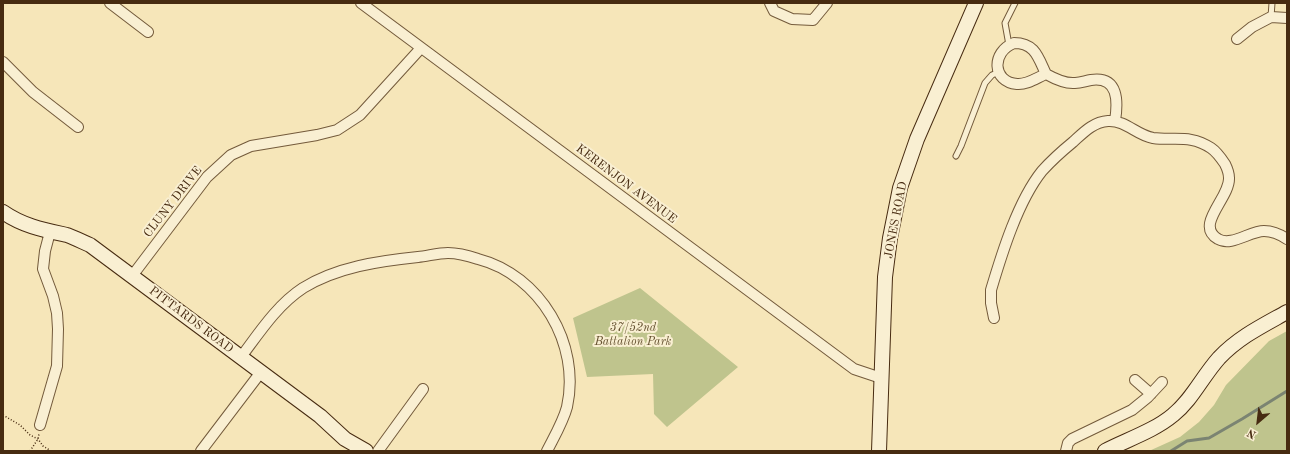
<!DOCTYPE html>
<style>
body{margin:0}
#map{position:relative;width:1290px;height:454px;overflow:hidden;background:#f6e6b9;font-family:"Old Standard TT",serif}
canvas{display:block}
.frame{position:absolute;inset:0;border:4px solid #472b11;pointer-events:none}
.north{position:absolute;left:1238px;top:402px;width:40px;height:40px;-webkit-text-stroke:3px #f9efd2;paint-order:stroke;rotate:208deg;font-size:11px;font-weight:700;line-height:16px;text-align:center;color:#472b11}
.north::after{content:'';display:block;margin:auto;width:14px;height:18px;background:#472b11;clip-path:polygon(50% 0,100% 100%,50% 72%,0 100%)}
</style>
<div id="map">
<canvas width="1290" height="454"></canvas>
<div class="frame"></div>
<div class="north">N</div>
</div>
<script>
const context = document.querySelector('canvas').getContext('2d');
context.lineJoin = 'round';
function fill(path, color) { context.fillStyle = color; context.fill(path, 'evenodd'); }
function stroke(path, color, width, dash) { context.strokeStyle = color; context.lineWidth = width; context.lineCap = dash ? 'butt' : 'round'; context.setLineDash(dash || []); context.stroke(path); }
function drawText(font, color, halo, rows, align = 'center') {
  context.font = font + ' "Old Standard TT",serif'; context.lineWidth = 4; context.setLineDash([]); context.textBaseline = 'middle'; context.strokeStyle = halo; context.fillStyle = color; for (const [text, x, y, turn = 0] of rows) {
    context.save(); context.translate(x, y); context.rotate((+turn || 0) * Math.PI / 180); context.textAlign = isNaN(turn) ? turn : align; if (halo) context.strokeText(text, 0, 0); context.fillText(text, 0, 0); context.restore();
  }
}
fill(new Path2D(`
 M640,288L738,367L667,427L654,414L653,374L587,377L573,318Z
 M1287,331V451H1149L1180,437L1199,422L1214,405L1226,385L1269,341Z`), '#bfc48d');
stroke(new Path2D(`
 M1171,451L1187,441L1209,438L1242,419L1287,391`), '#7b8472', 3);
const lane = new Path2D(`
 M1271,17L1272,3
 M1009,45L1005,23L1015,3
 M956,156L961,146L985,83L992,75L999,72`);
const street = new Path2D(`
 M110,3L148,32
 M361,3L854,369L881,378
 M770,3L774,11L792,19L813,20L827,3
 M1237,39L1252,27L1271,17L1287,18
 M1014,43C1035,43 1038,57 1046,74C1038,77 1027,85 1017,84C992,82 991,52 1014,43Z
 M3,62L33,92L78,127
 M1046,74C1055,79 1065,84 1075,83C1081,83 1085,81 1091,80C1119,76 1118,102 1115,121
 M132,276L207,177L231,155L251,146L317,135L337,130L360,115L421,48
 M994,318L991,303V290C1002,253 1018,201 1042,171C1051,161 1062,151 1073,142C1083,133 1093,122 1108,121C1126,120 1136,135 1153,138C1174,141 1190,134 1211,148C1217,152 1221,158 1225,164C1227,168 1229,173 1229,178C1230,198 1194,225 1218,239C1231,247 1250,231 1264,231C1272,231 1281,235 1287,239
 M241,357C259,333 277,305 303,288C337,267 379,261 418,257C428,256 438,253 448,253C457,253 469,256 478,259C540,275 581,344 567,407C563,422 554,437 547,451
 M1135,380L1151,394
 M40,425L57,366L58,329L57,313L53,296L43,269L45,251L50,232
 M201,451L261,372
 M378,451L423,389
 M1066,451L1068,443L1072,439L1132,410L1148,397L1162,382`);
const secondary = new Path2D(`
 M3,212C23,226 44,230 67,235C75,238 83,242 90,245L320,416L345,439L366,451
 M879,451L885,277L890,238L900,188L917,139L976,3
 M1105,451C1126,440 1154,431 1173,415C1192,400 1202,377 1219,358C1239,337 1262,326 1287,312`);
stroke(lane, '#735a3b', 7);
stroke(street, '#735a3b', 12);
stroke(secondary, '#472b11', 16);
stroke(new Path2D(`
 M3,415L20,425L30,435L38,439L43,446L51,451
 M30,451L38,439L39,434`), '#472b11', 1.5, [1, 2]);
stroke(lane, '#f9efd2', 5);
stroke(street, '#f9efd2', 10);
stroke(secondary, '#f9efd2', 14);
drawText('12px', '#472b11', '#f9efd2', [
 ["KERENJON AVENUE",626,184,37],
 ["CLUNY DRIVE",173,202,-52],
 ["JONES ROAD",896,220,-79],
 ["PITTARDS ROAD",191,320,37]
]);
drawText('italic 12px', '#655130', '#f9efd2', [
 ["37/52nd",633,328],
 ["Battalion Park",633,342]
]);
</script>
